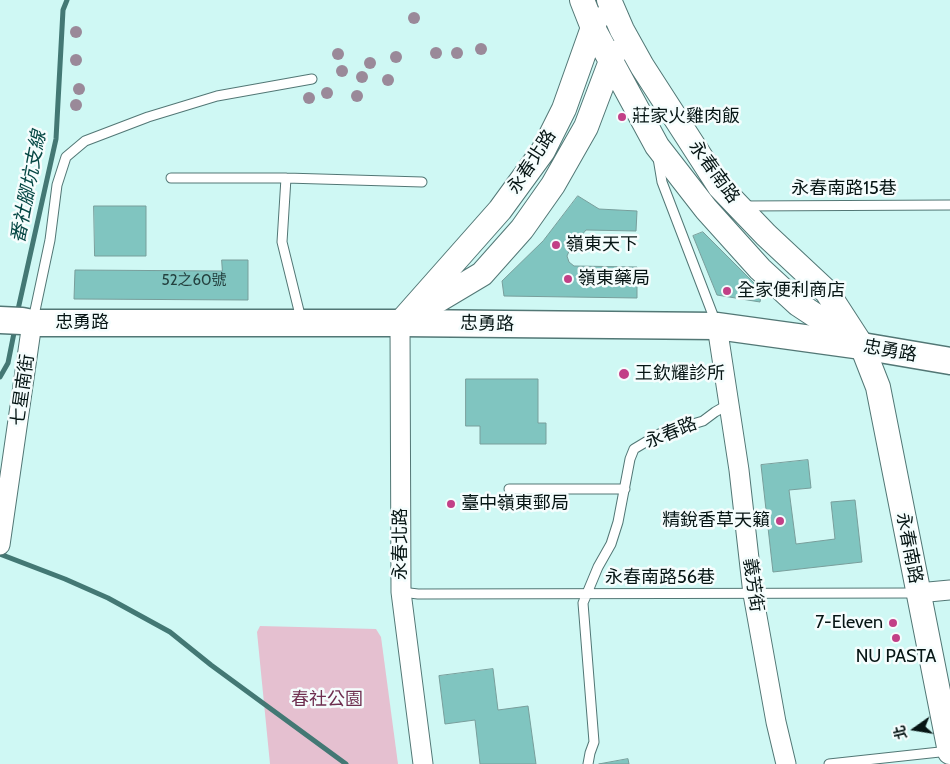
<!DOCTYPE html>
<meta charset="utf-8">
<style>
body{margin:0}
#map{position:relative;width:950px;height:764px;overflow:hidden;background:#cff8f4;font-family:Cabin,"Noto Sans TC",sans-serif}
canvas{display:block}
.north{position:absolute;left:890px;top:704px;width:50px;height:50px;-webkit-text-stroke:4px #f5fdfd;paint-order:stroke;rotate:257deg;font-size:14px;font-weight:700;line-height:20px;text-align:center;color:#061514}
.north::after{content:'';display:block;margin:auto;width:18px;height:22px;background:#061514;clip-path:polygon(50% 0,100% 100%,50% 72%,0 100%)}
</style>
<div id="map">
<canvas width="950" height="764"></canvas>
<div class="north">北</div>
</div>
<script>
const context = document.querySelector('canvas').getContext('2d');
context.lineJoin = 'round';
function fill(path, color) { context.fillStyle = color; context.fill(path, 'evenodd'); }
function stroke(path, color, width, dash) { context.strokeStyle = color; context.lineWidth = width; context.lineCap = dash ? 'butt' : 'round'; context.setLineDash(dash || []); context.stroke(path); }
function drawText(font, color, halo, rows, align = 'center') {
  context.font = font + ' Cabin,"Noto Sans TC",sans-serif'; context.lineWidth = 5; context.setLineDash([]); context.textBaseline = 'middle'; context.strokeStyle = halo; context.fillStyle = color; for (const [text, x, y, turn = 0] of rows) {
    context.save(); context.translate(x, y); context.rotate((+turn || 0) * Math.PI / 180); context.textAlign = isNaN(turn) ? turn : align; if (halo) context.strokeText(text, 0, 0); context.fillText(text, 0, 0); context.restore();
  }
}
fill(new Path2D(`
 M260,626L376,629L381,637L398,764H270L257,632Z`), '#e5c0d0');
stroke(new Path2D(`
 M17,314L56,139L63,10L67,0
 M0,377L8,363L15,328
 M0,554L65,579L108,598L170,632L211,665L346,764`), '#437874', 5);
const building = new Path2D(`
 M578,196L599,209L637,211L636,231L586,230L570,249L567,256L569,262L574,266L637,267V298L504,296L502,281L543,241Z
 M94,206H146V256H95Z
 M703,232L762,291L760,302L717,295L693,236Z
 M222,260H248V300L74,299L75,270L222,271Z
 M466,379H538V423H546V444H480V426H466Z
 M808,460L811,488L789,490L796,544L835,539L831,502L855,500L862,562L773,572L761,465Z
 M493,669L498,710L528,706L536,764H480L475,720L445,724L439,676Z
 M628,759L629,764H599Z`);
fill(building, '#80c5c0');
stroke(building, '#789e9b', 1);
const service = new Path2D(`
 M658,158L662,182L716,323
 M171,178H286L422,182
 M286,178L282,242L301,319
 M743,206L950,205
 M33,320L50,240L57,185L66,157L85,141L148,117L217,96L312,79
 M509,489H625
 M401,592L418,594L918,593
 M588,764L590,753L594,742L583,603L598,567L611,544L618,522L630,459L634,449L659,434L703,421L715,412L729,404
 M829,764L949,751`);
const minor = new Path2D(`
 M400,323L401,592L423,764
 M717,326L739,470L753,594L776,722L786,764
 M0,545L32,323
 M918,593L950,590`);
const tertiary = new Path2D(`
 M582,0L593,28L657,146L706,209L760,269L798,304L854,341
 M609,0L622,30L642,66L720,187L766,235L827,292L862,346L878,387L950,752
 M420,311L482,274L522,229L553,185L586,127L614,53
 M400,323L500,210L543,151L564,109L596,19`);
const secondary = new Path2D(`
 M0,320L22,321L32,323H400L717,326L862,346L950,361`);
stroke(service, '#527775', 11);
stroke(minor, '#527775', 21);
stroke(tertiary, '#527775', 26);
stroke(secondary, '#527775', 29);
stroke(service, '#fff', 9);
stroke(minor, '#fff', 19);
stroke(tertiary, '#fff', 24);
stroke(secondary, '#fff', 26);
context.fillStyle = '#9a8999';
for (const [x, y] of [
 [414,18],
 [76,32],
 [481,49],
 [436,53],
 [457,53],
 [338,54],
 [396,57],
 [76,60],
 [370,63],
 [342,71],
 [362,77],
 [388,80],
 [79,89],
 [327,93],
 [357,96],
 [309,98],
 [76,105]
]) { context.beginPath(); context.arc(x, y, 6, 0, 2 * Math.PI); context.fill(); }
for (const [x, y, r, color] of [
 [622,117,5,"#c24087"],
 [556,245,5,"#c24087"],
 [568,279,5,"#c24087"],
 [727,291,5,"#c24087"],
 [624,374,6,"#c24087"],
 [451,504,5,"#c24087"],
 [780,521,5,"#c24087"],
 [893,623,5,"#c24087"],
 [896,638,5,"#c24087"]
]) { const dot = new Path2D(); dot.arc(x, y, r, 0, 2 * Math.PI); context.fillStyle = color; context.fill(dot); stroke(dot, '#f5fdfd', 2); }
drawText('15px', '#24413f', null, [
 ["52之60號",194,281]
]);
drawText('18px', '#061514', '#f5fdfd', [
 ["莊家火雞肉飯",632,117],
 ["嶺東天下",566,245],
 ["嶺東藥局",578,279],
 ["全家便利商店",737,291],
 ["王欽耀診所",635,374],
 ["臺中嶺東郵局",461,504],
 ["精銳香草天籟",770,521,"right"],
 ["7-Eleven",883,623,"right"],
 ["NU PASTA",896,657,"center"]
], 'left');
drawText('18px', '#061514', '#f5fdfd', [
 ["永春北路",532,162,-57],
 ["永春南路",714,172,54],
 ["永春南路15巷",844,189],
 ["忠勇路",82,323],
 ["忠勇路",487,324,1],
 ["忠勇路",890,351,10],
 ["七星南街",23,390,-82],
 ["永春路",671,433,-22],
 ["永春北路",401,544,-90],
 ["永春南路",909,548,79],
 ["永春南路56巷",660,578],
 ["義芳街",753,585,82]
]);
drawText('18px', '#6e2e4f', '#f5fdfd', [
 ["春社公園",327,700]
]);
drawText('italic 19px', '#054744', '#f5fdfd', [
 ["番社腳坑支線",29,187,-79]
]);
</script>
